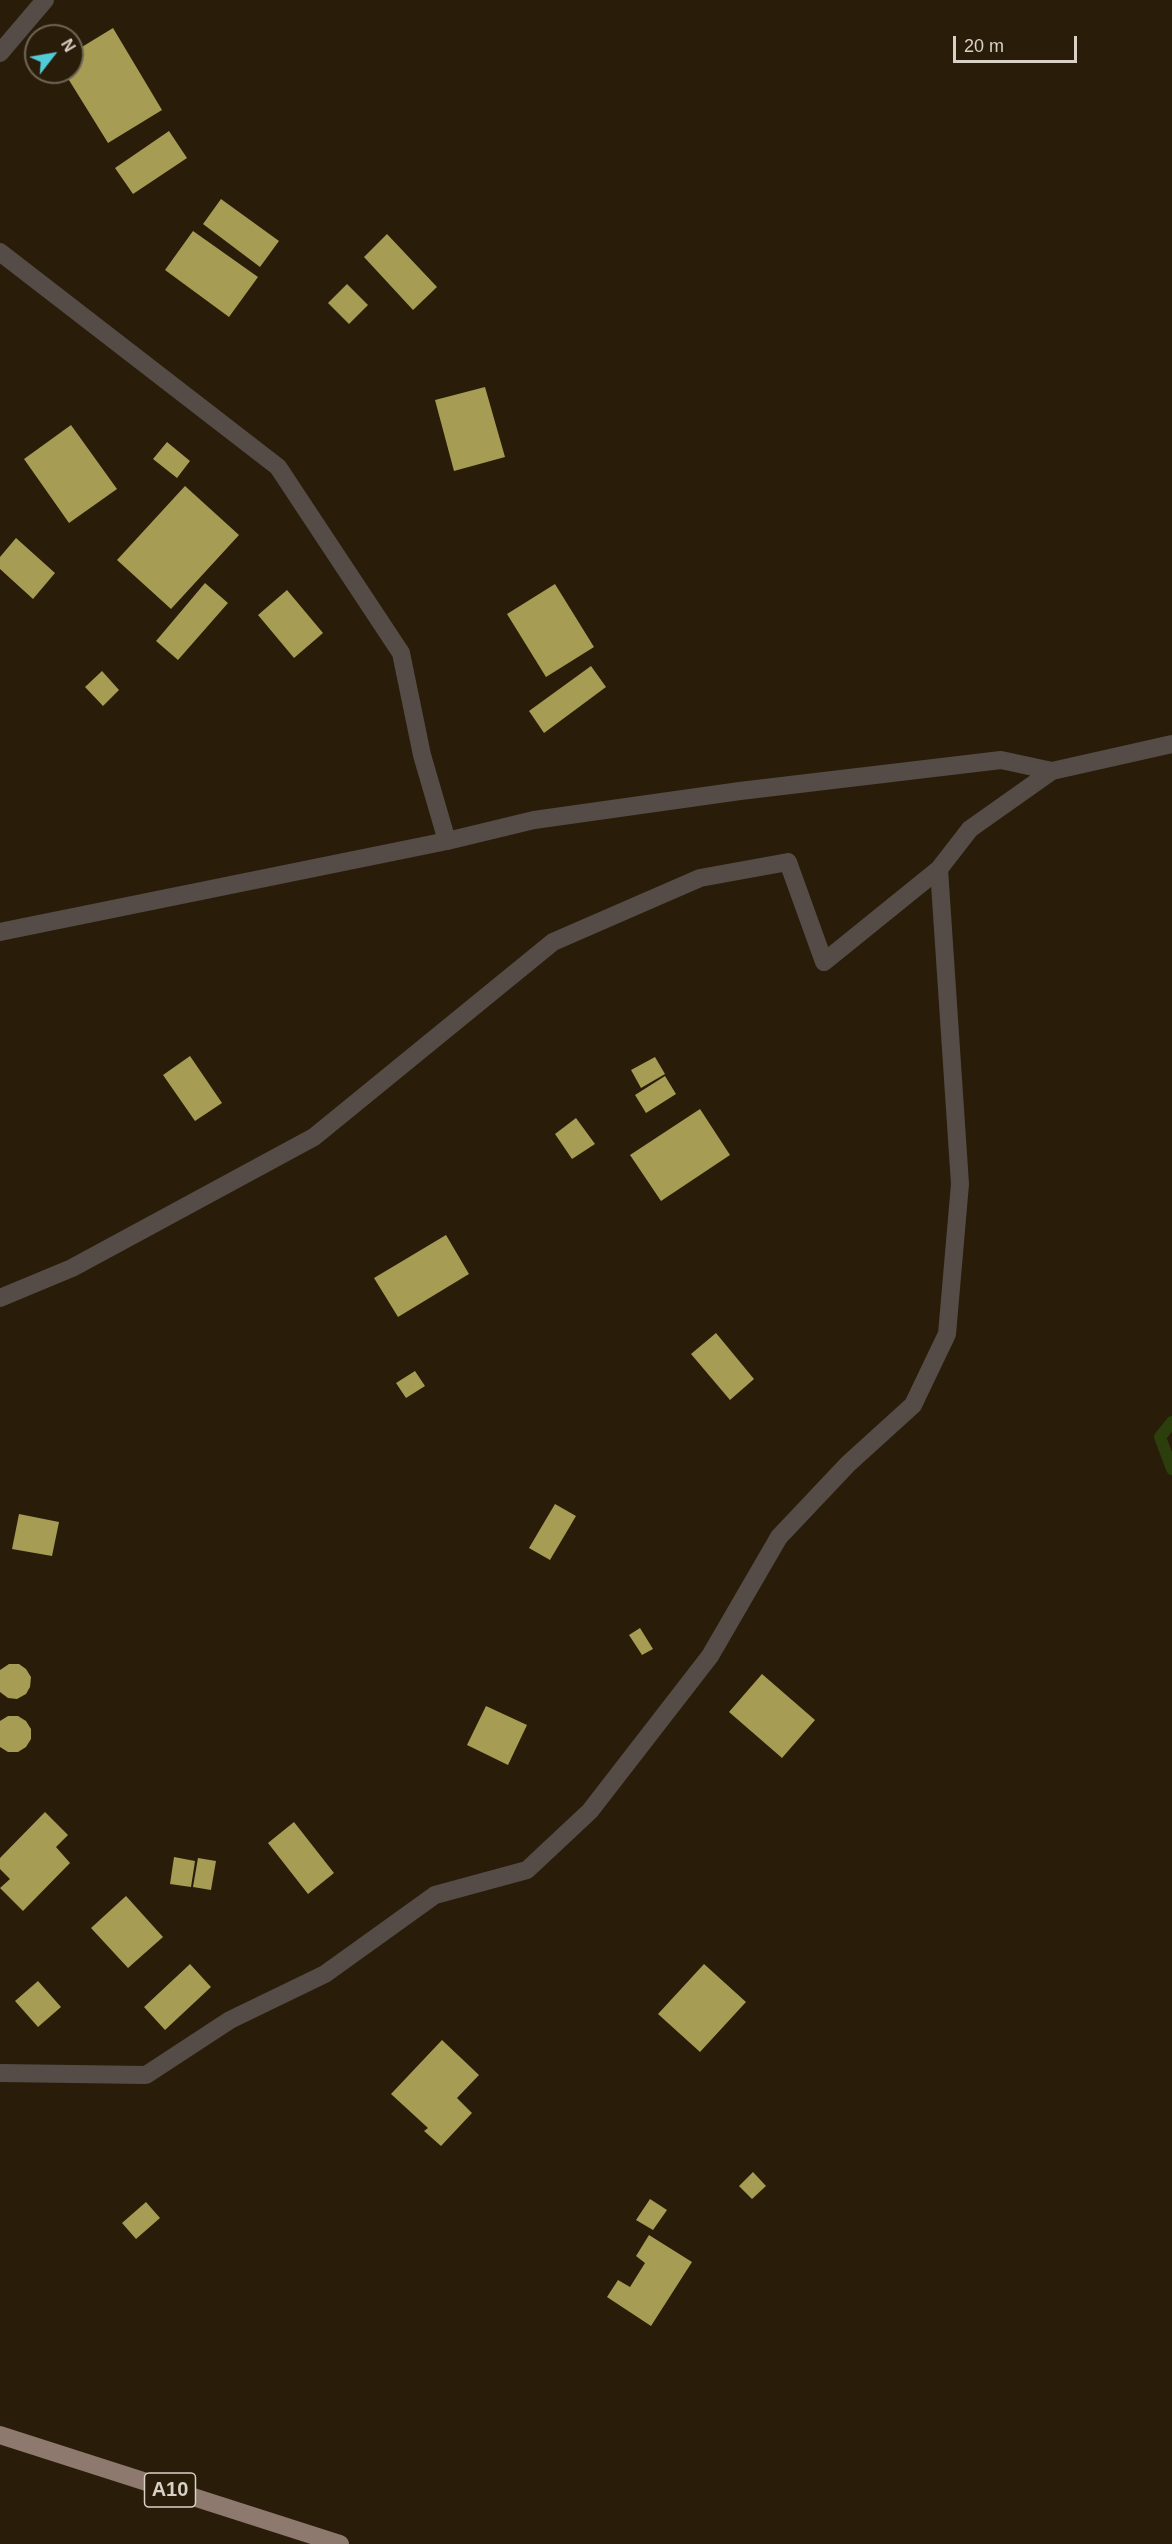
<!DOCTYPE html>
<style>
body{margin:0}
#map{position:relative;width:1172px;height:2544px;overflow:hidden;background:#291d0a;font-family:Helvetica,sans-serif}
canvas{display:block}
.north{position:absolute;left:24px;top:24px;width:60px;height:60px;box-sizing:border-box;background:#291d0a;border:2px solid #6f6555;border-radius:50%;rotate:59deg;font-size:16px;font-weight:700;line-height:24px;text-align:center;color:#d9d1c6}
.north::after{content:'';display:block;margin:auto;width:21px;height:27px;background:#52cbd8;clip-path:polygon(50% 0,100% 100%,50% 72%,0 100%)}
.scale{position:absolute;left:953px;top:36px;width:124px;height:27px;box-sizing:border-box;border:3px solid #d9d1c6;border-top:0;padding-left:8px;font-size:18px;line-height:21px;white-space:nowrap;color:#d9d1c6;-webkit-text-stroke:4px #291d0a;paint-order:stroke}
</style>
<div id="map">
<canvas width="1172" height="2544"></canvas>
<div class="north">N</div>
<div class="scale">20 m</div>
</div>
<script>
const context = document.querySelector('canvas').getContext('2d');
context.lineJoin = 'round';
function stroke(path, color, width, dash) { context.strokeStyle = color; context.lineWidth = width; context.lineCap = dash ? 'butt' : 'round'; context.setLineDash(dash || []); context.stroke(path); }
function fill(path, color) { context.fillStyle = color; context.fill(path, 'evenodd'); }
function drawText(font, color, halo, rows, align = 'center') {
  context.font = font + ' Helvetica,sans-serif'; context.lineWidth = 6; context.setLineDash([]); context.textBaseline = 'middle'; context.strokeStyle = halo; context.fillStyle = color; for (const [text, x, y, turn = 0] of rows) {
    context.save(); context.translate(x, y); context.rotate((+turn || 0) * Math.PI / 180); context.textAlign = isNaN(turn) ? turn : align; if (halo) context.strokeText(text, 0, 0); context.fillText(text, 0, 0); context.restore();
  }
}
stroke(new Path2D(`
 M1172,1422L1160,1437L1172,1469`), '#2c3e0c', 12);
fill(new Path2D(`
 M113,28L162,110L108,143L64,72H72V53Z
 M169,131L187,158L133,194L115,168Z
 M221,199L279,241L260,267L203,224Z
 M193,231L258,277L229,317L165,270Z
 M387,234L437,287L413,310L364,257Z
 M347,284L368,305L349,324L328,303Z
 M485,387L505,457L454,471L435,400Z
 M71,425L117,489L69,523L24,459Z
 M167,442L190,461L177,478L153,459Z
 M185,486L239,535L171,609L117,560Z
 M16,538L55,573L33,599L0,569V557Z
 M205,583L228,603L178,660L156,641Z
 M555,584L594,647L546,677L507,614Z
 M287,590L323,633L294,658L258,615Z
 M591,666L606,687L544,733L529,711Z
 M102,671L119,690L103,706L85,687Z
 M190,1056L222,1103L195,1121L163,1075Z
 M655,1057L665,1074L641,1088L631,1070Z
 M665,1076L676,1094L646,1113L635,1095Z
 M700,1109L730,1155L661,1201L630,1155Z
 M576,1118L595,1144L572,1159L555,1134Z
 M446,1235L469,1274L398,1317L374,1278Z
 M716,1333L754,1379L730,1400L691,1354Z
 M415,1371L425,1386L406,1398L396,1383Z
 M555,1504L576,1516L550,1560L529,1548Z
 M19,1514L59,1522L52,1556L12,1549Z
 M640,1628L653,1649L642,1655L629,1635Z
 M9,1664H19L26,1669L31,1677L30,1687L26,1694L17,1699L8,1698L0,1692V1670Z
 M762,1674L815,1720L782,1758L729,1712Z
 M486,1706L527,1725L508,1765L467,1745Z
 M8,1716H18L26,1721L31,1729V1739L26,1747L18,1752H8L0,1747V1721Z
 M45,1812L68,1835L56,1847L70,1863L23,1911L0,1888L10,1879L0,1869V1858Z
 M294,1822L334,1873L308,1894L268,1843Z
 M174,1857L195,1861L191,1887L170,1884Z
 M198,1858L216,1861L211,1890L193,1887Z
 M126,1896L163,1937L128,1968L91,1928Z
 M190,1964L211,1987L165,2030L144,2007Z
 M704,1964L746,2002L700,2052L658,2014Z
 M38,1981L61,2007L38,2027L15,2001Z
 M442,2040L479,2075L457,2098L472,2113L441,2146L424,2131L428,2128L391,2094Z
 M753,2172L766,2186L752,2199L739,2186Z
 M650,2199L667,2210L653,2230L636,2220Z
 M146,2202L160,2218L136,2239L122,2223Z
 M649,2235L692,2262L651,2326L607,2297L618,2280L630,2287L645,2263L636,2256Z`), '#a69c53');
stroke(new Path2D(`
 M0,53L45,0
 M0,252L278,467L401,653L422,755L447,841
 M0,932L447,841L534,820L740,791L1001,760L1052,771L1172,744
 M0,1298L72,1268L314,1137L553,942L700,878L788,862L824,962L939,869L970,829L1052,771
 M0,2073L146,2075L230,2020L325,1974L435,1895L527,1870L590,1811L710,1656L779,1537L848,1464L913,1405L947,1334L960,1184L939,869`), '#564c47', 18);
stroke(new Path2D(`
 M0,2435L340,2544`), '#8d796e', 18);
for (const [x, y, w] of [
 [170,2490,51]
]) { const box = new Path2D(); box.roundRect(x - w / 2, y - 17, w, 34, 4.5); context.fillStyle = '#291d0a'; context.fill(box); stroke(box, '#d9d1c6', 1.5); }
drawText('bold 20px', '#d9d1c6', null, [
 ["A10",170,2490]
]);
</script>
